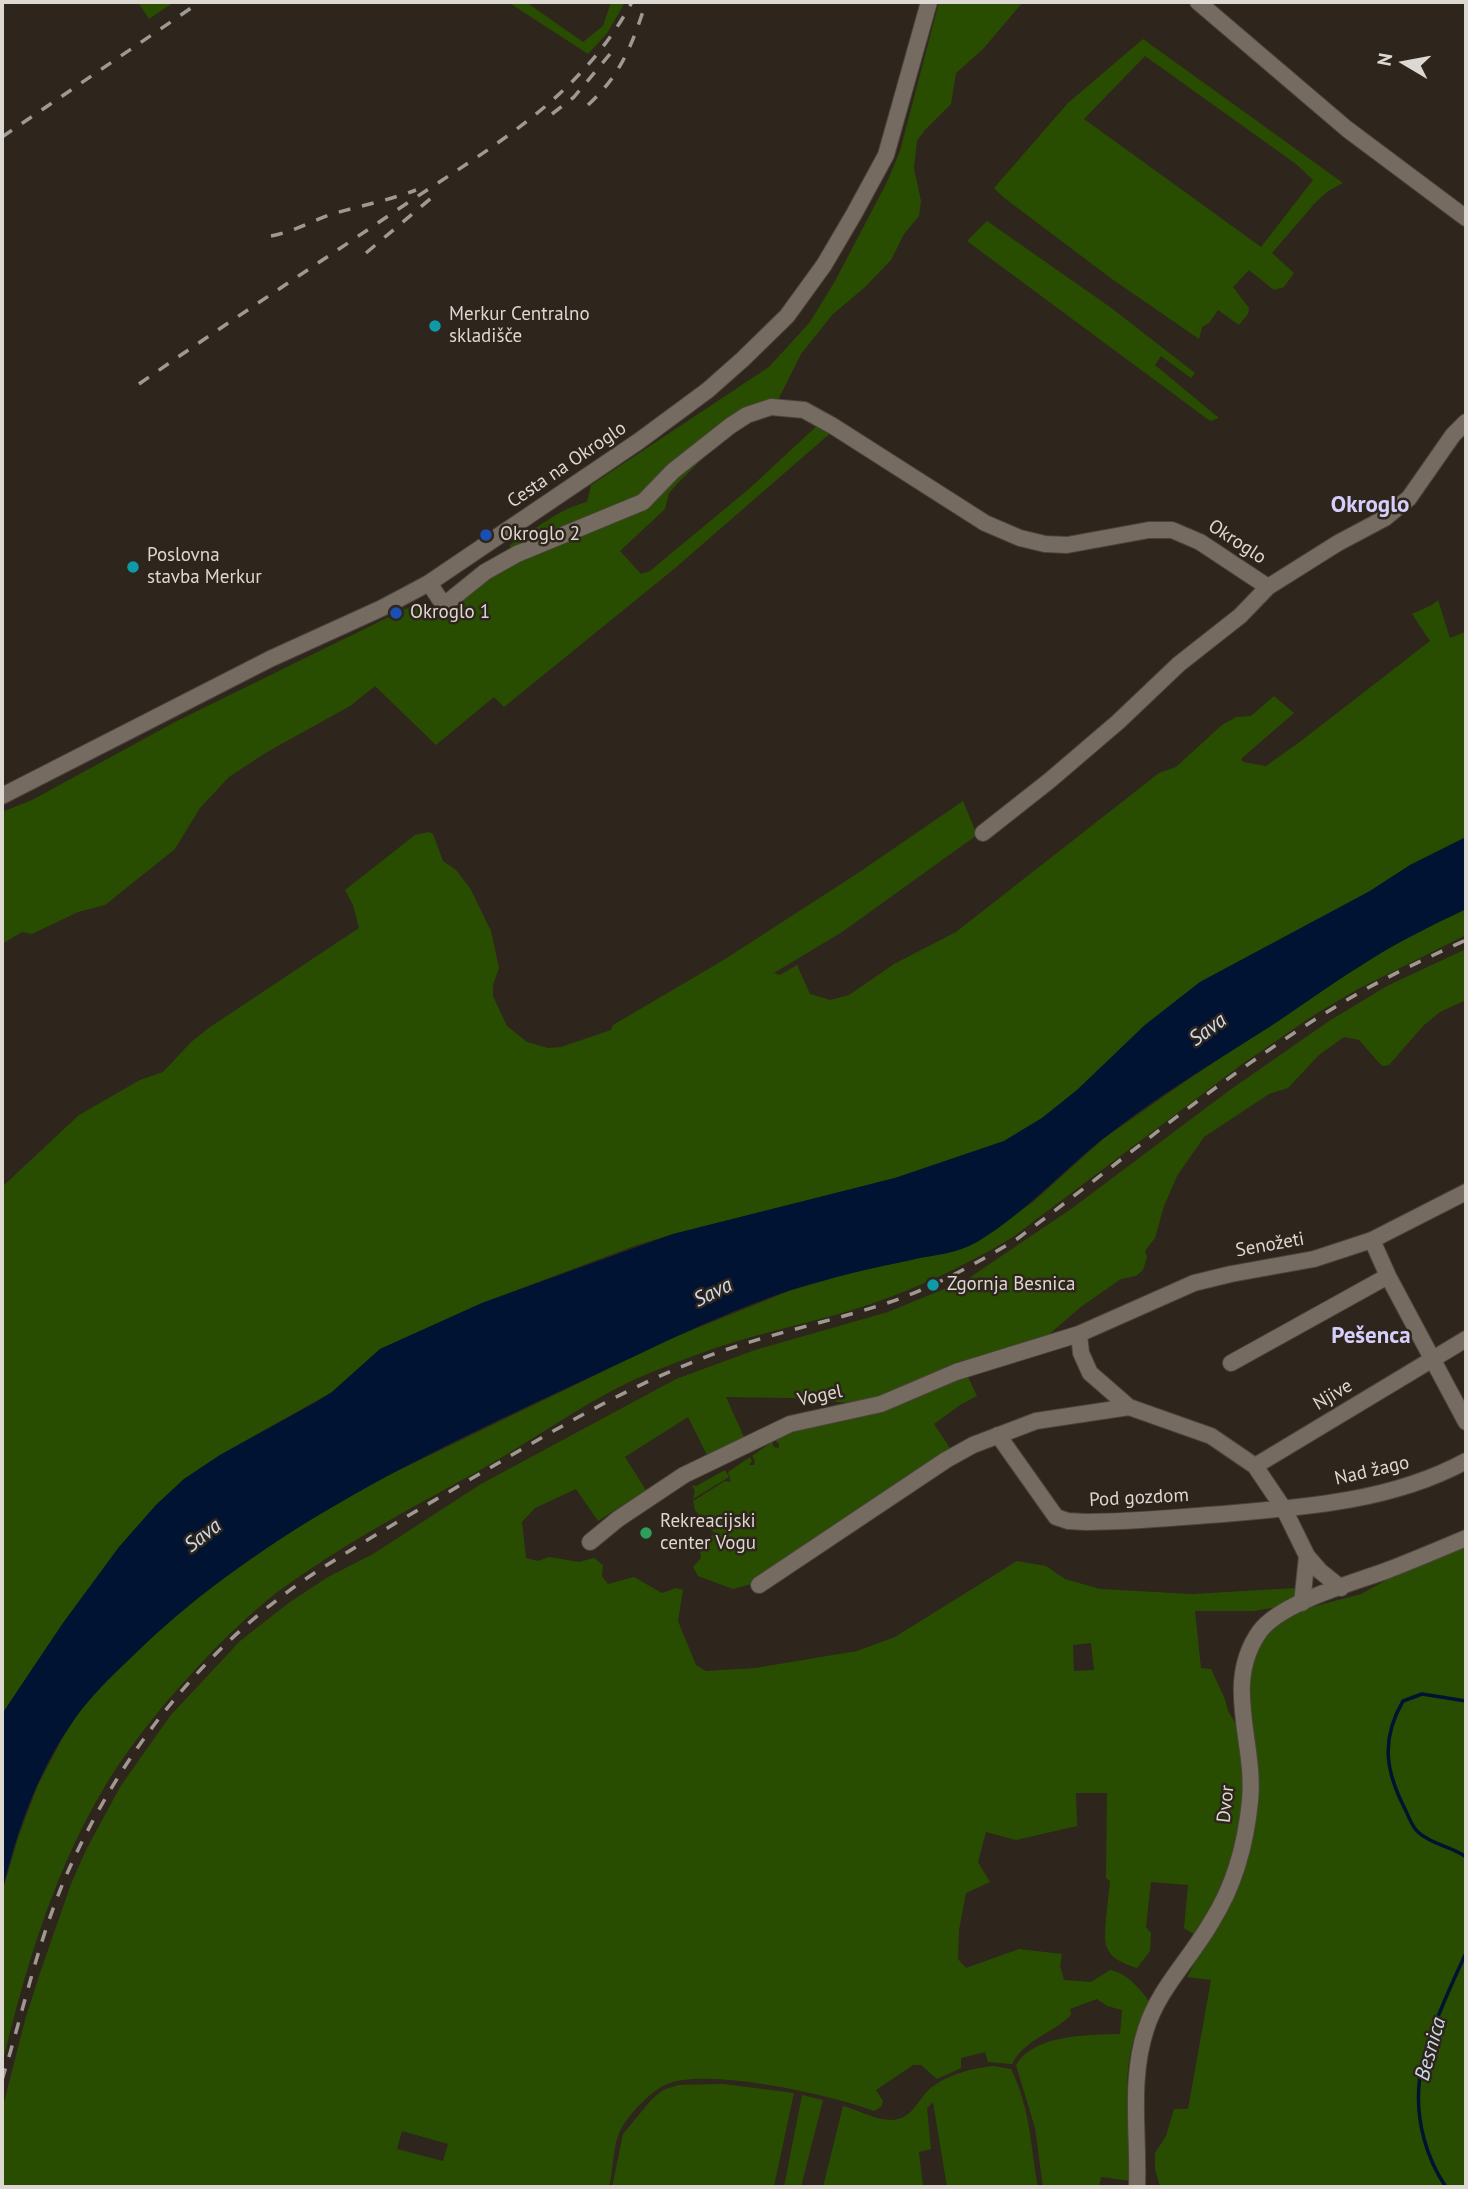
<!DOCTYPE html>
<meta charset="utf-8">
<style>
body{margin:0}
#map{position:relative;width:1468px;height:2189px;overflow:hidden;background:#2e251c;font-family:"PT Sans",sans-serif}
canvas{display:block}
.frame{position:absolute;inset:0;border:4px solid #ded8d2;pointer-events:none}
.north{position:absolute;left:1370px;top:28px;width:70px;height:70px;-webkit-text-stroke:5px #2e251c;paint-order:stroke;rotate:280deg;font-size:19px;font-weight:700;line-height:28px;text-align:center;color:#ded8d2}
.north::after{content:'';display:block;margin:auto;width:24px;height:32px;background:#ded8d2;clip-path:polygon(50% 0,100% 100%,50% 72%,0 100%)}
</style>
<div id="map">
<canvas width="1468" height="2189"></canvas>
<div class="frame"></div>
<div class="north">N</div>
</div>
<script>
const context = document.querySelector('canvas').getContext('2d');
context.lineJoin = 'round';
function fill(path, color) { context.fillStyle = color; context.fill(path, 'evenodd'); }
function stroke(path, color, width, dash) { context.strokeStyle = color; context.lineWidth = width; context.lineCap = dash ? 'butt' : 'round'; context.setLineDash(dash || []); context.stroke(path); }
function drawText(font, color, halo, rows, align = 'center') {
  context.font = font + ' "PT Sans",sans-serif'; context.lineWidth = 5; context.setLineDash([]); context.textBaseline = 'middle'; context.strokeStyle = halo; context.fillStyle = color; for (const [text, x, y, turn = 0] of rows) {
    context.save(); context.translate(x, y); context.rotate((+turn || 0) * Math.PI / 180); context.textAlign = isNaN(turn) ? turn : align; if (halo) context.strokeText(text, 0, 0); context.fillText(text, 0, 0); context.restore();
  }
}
fill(new Path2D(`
 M138,2H174L149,19Z
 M508,2H526L583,42L603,26L611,2H625L608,32L588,54Z
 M939,2H1023L983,49L956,73L951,104L924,131L917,141L914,168L921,201L919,216L904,234L891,260L864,288L833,314L801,354L779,398L767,402L641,496L550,535L510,548V545C535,530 558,509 587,502L591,485L769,367L810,322L835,281L887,182L900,151Z
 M1143,39L1343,183L1328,191L1315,203L1272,253L1294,273L1284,287L1274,290L1249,270L1233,287L1249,308L1248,314L1239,325L1218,310L1209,323L1202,327L1199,339L1112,279L1003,197L994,188L1068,103ZM1145,56L1296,164L1313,180L1261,247L1084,119Z
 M987,221L1110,307L1195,373L1191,378L1161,356L1155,365L1219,418L1211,421L1206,418L967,241Z
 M821,422L834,430L674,569L504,707L494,697L436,745L375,686L350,706L267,752L229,777L200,808L175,849L105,905L78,912L32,934L22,932L2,944V812L32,800L175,722L405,609L423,605L433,612L451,613L468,594L489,579L675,477L712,449L677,484L669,493L665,509L620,551L641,574L650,571L750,488Z
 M1438,600L1450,638L1465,632L1466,638V837L1410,865L1370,891L1200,982L1145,1025L1077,1090L1042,1118L1004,1141L895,1178L673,1234L634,1246L482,1303L380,1349L332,1392L220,1455L184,1479L156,1505L119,1547L63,1623L2,1714V1187L79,1115L140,1080L163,1072L191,1042L210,1027L359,928L353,905L345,890L415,835L429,832L433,834L443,861L456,870L470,888L491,931L499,968L493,985V996L507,1026L527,1042L548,1048L561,1047L611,1030L613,1025L722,961L855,875L963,801L977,835L842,932L774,973L780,975L797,965L810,994L830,1000L849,995L894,964L956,932L1159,773L1176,767L1222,725L1236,717L1251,716L1274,696L1294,713L1241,759L1243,762L1266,766L1301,741L1430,641L1412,614L1432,605Z
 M1466,909V935L1358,989L1314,1015L1241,1065L1013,1237C960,1269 908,1293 849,1311C798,1326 745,1336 696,1355C672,1364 648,1373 625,1384C575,1409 530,1442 482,1469C413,1507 343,1544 280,1590C249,1614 220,1642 194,1671C158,1710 124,1752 98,1798C51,1881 24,1973 2,2065V1893L19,1835L38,1785L62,1739L80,1711L107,1680L173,1617L227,1576L283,1537L358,1490L670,1339L789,1291L858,1271L912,1260L977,1242L1033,1202L1103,1139L1183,1083L1362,964L1423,929Z
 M1466,949V1000L1440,1012L1423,1026L1389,1065L1383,1066L1379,1063L1359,1040L1344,1037L1319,1055L1288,1088L1269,1094L1204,1137L1177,1176L1164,1206L1155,1238L1145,1251L1147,1257L1143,1270L1136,1276L1121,1279L1082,1306L1047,1336L872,1401L849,1403L792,1398L726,1397L744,1437L707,1455L688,1417L625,1457L646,1490L598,1521L576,1489L535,1508L522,1522L526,1558L538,1561L549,1557L579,1562L594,1558L603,1565L602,1576L608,1584L634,1577L662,1593L676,1588L683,1590L678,1621L696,1665L706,1671L755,1668L857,1651L895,1637L1017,1561L1046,1566L1065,1579L1100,1589L1192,1594L1296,1588L1295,1597L1278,1609L1271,1608L1254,1611H1195L1201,1668L1211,1669L1225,1699L1228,1711L1239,1729L1246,1784L1240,1832L1219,1895L1195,1935L1184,1928L1188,1885L1151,1882L1146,1927L1151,1933L1150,1951L1137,1968C1125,1964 1110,1959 1106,1945C1103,1934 1109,1895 1110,1881L1106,1878L1107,1793H1076L1077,1826L1016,1840L986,1832L978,1862L990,1882L966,1893L959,1930L958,1959L966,1968L1019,1949L1062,1954L1060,1966L1064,1980L1091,1982L1110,1970C1127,1973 1139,1988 1149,2001C1135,2029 1123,2068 1129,2100L1131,2181L1101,2177L1099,2187H1043L1035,2128L1016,2065C1034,2034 1089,2035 1120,2034L1122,2010L1107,2006L1097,1999L1070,2009L1071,2015C1052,2034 1025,2039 1012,2064L988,2062L985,2052L961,2058V2068L937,2079L921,2065H913L876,2090L883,2101L881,2107L874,2111C833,2095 707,2067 667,2084C651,2091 630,2113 621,2129C612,2146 614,2169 609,2187H2V2110L25,2020L40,1973L71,1884L87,1848L120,1787L170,1716L240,1641L290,1602L328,1577L373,1554L481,1484L676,1379L755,1350L888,1312L966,1280L1071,1209L1230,1090L1329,1021L1387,986ZM1091,1643L1094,1670L1074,1671L1073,1645ZM402,2131L448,2144L443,2161L397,2149Z
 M983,1369L968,1377L977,1396L960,1405L934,1424L952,1451L752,1584L733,1589L698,1576L693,1567L701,1558L699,1548L714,1533L695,1510L693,1501L725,1481L731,1482L728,1472L750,1457L752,1461L749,1465H754L755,1461L752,1456L772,1442L774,1447L779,1448V1444L775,1440L793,1429L840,1422L884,1409Z
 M725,1470L729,1477L693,1499L695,1492L692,1485L696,1486Z
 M1466,1546V2187H1160L1155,2169V2153L1166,2136L1174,2109H1188L1211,1980L1187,1977L1236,1888L1249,1710V1670L1261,1643L1275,1626L1304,1609L1361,1594L1403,1571Z
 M994,2066L1011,2069C1031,2110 1030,2144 1038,2187H947L933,2102L927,2108L931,2149L919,2152L923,2187H823L843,2106C858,2110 876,2120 891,2120C913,2120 917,2099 932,2087C949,2074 973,2068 994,2066Z
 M724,2084L794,2093L774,2186L776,2187H612L623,2134L651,2100L663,2090L678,2085Z
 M802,2095L823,2100L801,2187H784Z`), '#294d00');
fill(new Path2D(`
 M1466,837V909C1431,926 1395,943 1362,965C1331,984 1301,1006 1271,1026C1214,1062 1156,1097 1104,1138C1061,1172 1024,1214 977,1242C958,1253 936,1255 915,1259C873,1268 832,1277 791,1290C716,1315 645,1352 573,1385C419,1457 263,1531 139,1650C119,1669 99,1688 82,1709C42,1760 16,1830 2,1893V1714L63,1623L119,1547L156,1505L184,1479L220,1455L316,1402L332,1392L380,1349L482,1303L673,1234L895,1178L1004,1141L1042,1118L1077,1090L1145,1025L1200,982L1370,891L1410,865Z`), '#001332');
stroke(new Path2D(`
 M1466,1701L1422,1694L1403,1701C1381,1739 1385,1770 1405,1809C1409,1817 1412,1827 1418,1832C1432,1845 1451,1846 1466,1857
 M1446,2187C1426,2158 1416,2120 1419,2085C1422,2046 1450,1988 1466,1953`), '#001332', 3.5);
const minor = new Path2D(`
 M1198,2L1347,129L1466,218
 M429,583L441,601H449L485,572L517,554L643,502L673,471L730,426L747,415L771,407L804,410L833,426L985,523L1020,538L1045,544L1067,545L1149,530H1172L1200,542L1268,587L1338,543L1385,518L1409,498L1453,435L1466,422
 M2,796L270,659L382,608L429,583L639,441L708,390L743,359L787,316L824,265L854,214L886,155L929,2
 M983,833L1049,781L1118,722L1179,664L1240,616L1268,587
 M1372,1240L1388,1276L1466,1422
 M1079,1334L1081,1353L1090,1373L1129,1407L1211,1436L1255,1466L1284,1509L1307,1556L1320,1571L1341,1588
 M1231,1363L1388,1276
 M998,1435L1056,1517L1068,1521L1086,1522C1128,1522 1169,1518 1210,1515C1296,1508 1389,1503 1466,1461
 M1255,1466L1466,1339
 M590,1542L618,1519L684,1475L790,1424L881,1404L956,1372L1079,1334L1194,1283L1231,1274L1314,1259L1372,1240L1466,1192
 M759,1585L946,1460L973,1445L1036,1421L1129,1407
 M1302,1603L1307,1556
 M1137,2187C1139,2135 1129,2080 1146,2029C1159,1988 1191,1958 1212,1921C1234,1886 1246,1842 1250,1801C1256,1742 1222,1684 1260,1631C1282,1602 1353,1583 1388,1570C1414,1560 1440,1549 1466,1538`);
stroke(minor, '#4a433b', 18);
stroke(minor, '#766b61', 16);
stroke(new Path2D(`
 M588,105C621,75 633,43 646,2
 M552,114L574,97L610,54
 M2,137L200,2
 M271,236C292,232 310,222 329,215C358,206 387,201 416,190
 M366,253L436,194
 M139,384C225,324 313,267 400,208C489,148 579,100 632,2
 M2,2080C24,2009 39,1935 70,1867C123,1750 205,1646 313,1574C359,1544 408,1516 457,1487C535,1442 613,1393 698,1360C763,1334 833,1322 899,1299C941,1283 979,1262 1017,1239C1129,1156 1236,1064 1357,994C1392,974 1429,957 1466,940`), '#a09992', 3.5, [12, 12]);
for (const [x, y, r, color] of [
 [435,326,7,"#0f9aa8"],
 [486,535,7,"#1a4fb4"],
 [133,567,7,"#0f9aa8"],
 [396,613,7,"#1a4fb4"],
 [933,1285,7,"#0f9aa8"],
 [646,1533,7,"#2e9e5b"]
]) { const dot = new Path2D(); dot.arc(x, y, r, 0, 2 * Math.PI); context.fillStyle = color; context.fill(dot); stroke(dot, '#2e251c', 2.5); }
drawText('19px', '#ded8d2', '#2e251c', [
 ["Merkur Centralno",449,315],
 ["skladišče",449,337],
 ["Okroglo 2",500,535],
 ["Poslovna",147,556],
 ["stavba Merkur",147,578],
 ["Okroglo 1",410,613],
 ["Zgornja Besnica",947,1285],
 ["Rekreacijski",660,1522],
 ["center Vogu",660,1544]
], 'left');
drawText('19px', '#ded8d2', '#2e251c', [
 ["Cesta na Okroglo",567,465,-34],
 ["Okroglo",1237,542,33],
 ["Senožeti",1270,1245,-10],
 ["Njive",1333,1395,-31],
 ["Vogel",820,1396,-12],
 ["Nad žago",1372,1471,-13],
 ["Pod gozdom",1139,1498,-3],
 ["Dvor",1226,1804,-84]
]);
drawText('italic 21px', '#cddaec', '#2e251c', [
 ["Sava",1208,1030,-37],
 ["Sava",713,1293,-26],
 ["Sava",203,1536,-38],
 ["Besnica",1431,2049,-74]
]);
drawText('bold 23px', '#d7cffb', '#2e251c', [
 ["Okroglo",1370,505],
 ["Pešenca",1371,1336]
]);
</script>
